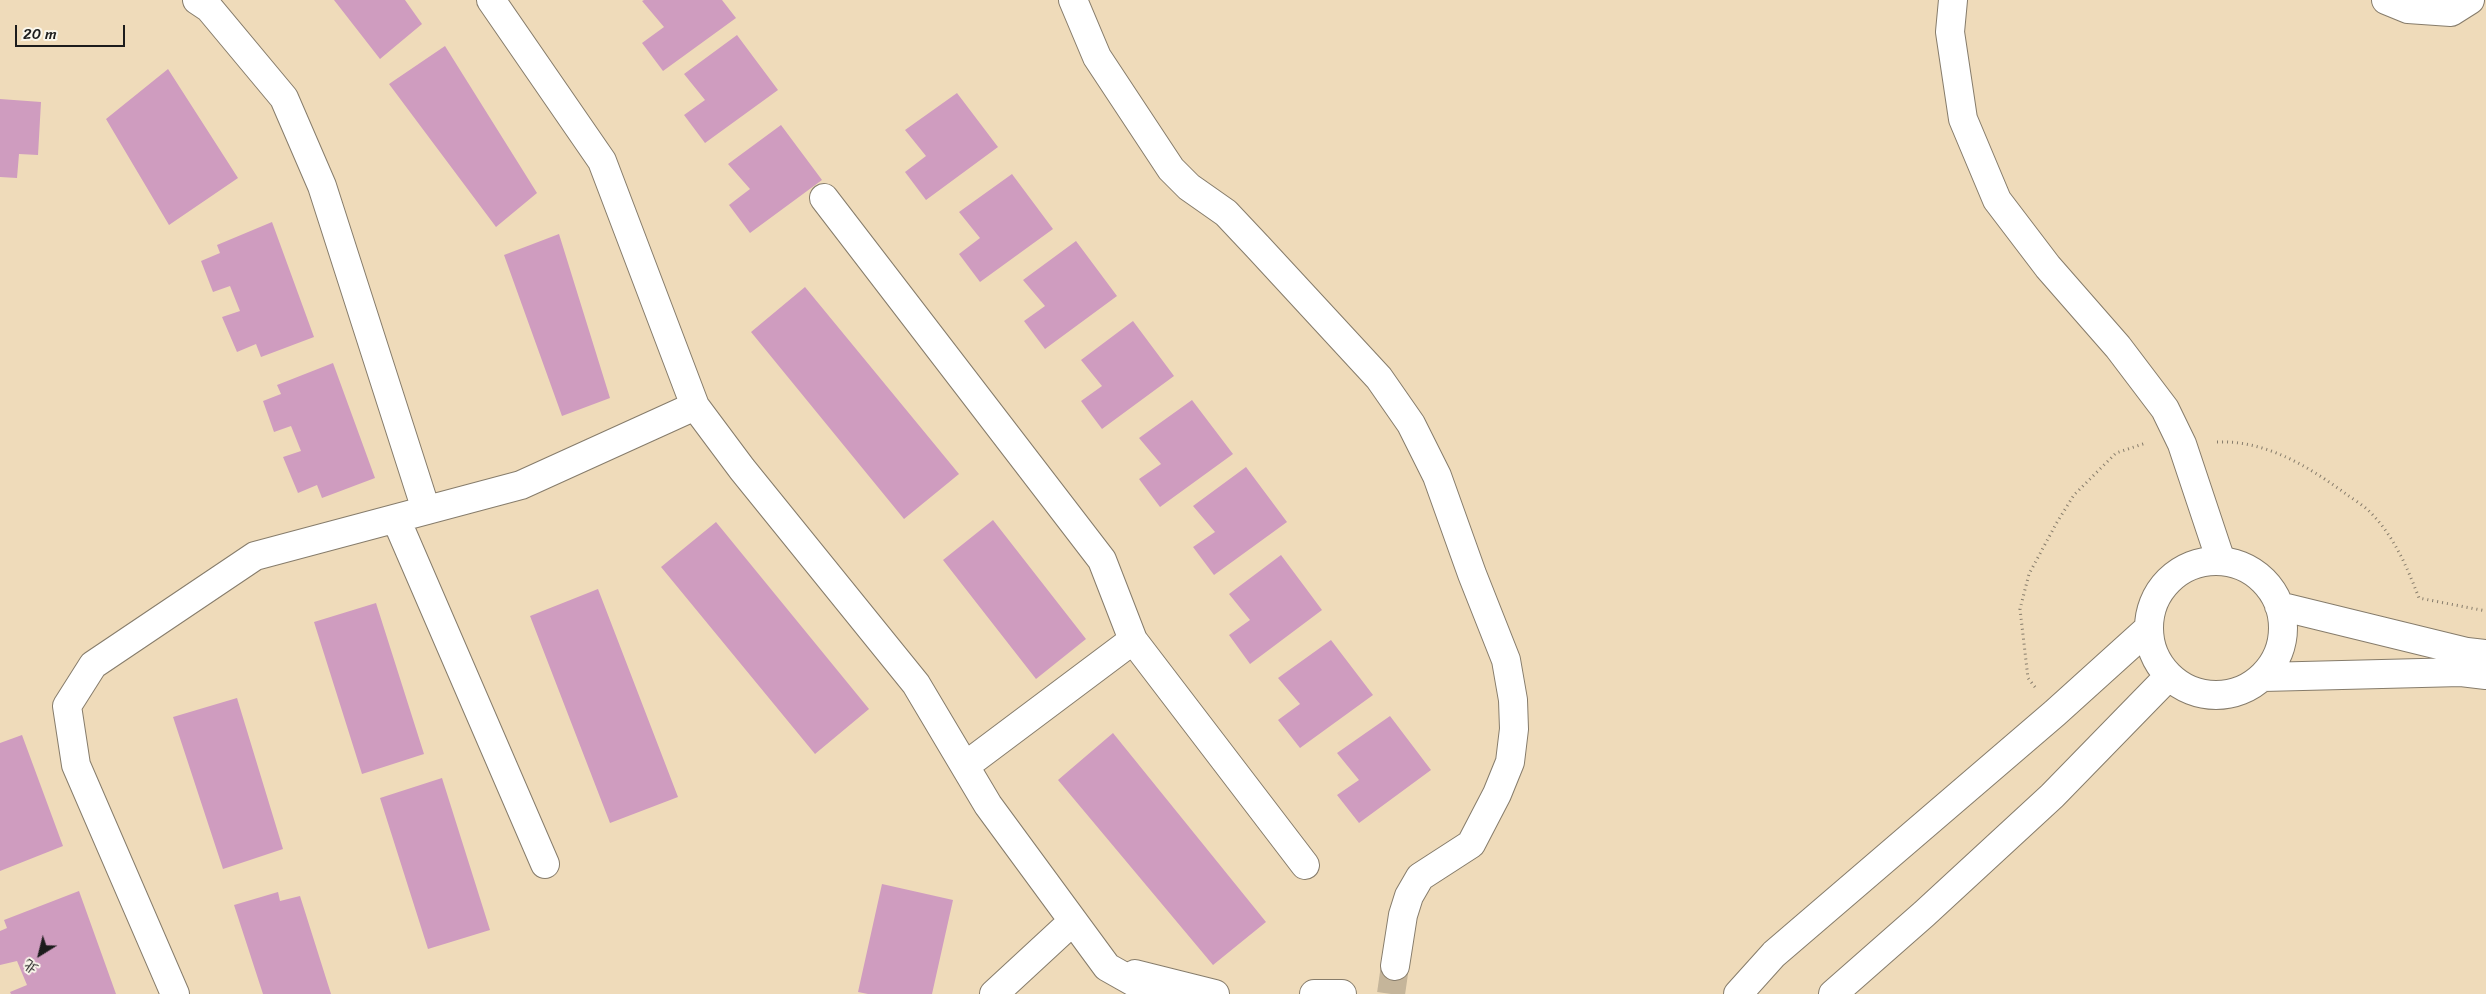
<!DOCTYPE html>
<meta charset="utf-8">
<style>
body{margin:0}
#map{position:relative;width:2486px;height:994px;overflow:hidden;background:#efdbba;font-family:Sriracha,"LXGW WenKai TC",sans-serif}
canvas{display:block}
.north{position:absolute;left:15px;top:929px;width:50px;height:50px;-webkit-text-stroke:4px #fbf7ec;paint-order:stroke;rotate:216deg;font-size:14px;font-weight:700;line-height:20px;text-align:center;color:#1c1c1c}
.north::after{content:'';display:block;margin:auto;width:18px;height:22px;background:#1c1c1c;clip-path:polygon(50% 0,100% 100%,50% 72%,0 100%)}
.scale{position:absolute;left:15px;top:25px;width:110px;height:22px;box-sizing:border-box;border:2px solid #1c1c1c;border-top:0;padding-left:6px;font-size:15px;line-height:18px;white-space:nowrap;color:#1c1c1c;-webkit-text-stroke:4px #fbf7ec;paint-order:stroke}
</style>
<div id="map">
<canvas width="2486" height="994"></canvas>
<div class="north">北</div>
<div class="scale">20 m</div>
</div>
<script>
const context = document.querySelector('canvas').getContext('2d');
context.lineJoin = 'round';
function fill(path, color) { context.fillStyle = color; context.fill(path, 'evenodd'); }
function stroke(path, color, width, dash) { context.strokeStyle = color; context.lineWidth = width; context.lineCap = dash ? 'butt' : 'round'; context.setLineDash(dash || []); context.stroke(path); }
fill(new Path2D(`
 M334,0H405L422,24L380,59Z
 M644,0H722L736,18L663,71L642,43L664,27L642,1Z
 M737,35L778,90L705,143L684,115L705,100L684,74Z
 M445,46L537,193L496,227L389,84Z
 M168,69L238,178L169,225L106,119Z
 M957,93L998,147L926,200L905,172L926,156L905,130Z
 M0,99L41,102L38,155L19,154L17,178L0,177Z
 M781,125L822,180L750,233L729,205L750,189L728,164Z
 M1012,174L1053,229L980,282L959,254L980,238L959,212Z
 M272,222L314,337L261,357L256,344L237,352L222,317L240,311L230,286L213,292L201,261L220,253L217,245Z
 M559,234L610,398L562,416L504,255Z
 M1076,241L1117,296L1045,349L1024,321L1045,306L1023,280Z
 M805,287L959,474L904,519L751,332Z
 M1133,321L1174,376L1102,429L1081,401L1102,386L1081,360Z
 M333,363L375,478L322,498L317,485L298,493L283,457L301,451L291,426L274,432L263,401L281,394L277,385Z
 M1192,400L1233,454L1160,507L1139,479L1161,464L1139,438Z
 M1246,467L1287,522L1214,575L1193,547L1215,532L1193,506Z
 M993,520L1086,639L1036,679L943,560Z
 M716,522L869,709L815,754L661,567Z
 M1281,555L1322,610L1250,664L1229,635L1250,620L1229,594Z
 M598,589L678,797L610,823L530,616Z
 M376,603L424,754L362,774L314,622Z
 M1331,640L1373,695L1300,748L1278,720L1300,704L1278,678Z
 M237,698L283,849L223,869L173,717Z
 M1390,716L1431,770L1359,823L1337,795L1359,780L1337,753Z
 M1113,733L1266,922L1213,965L1058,780Z
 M22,735L63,846L0,871V743Z
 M442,778L490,930L428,949L380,798Z
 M882,884L953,900L932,994H868L858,992Z
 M79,891L116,994H11L10,992L27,985L17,961L0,965V931L7,928L4,920Z
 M278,892L280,901L300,896L331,994H263L234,905Z`), '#cf9cbf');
stroke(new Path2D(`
 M1391,994L1395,966`), '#c5b59a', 28, [28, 14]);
const minor = new Path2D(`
 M197,0L209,8L284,98L322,186L426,510
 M491,0L602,161L695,406L742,469L916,684L988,805L1107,967L1155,994
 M1073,0L1097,57L1171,169L1189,187L1226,213L1258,247L1379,378L1411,424L1437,476L1472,574L1506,660L1513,700L1514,729L1510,762L1497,794L1471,844L1420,877L1409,896L1403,915L1395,966
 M1953,0L1950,32L1963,119L1997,200L2048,267L2118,347L2165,409L2182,444L2221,561
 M2386,0L2408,9L2451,12L2470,0
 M824,198L1102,560L1133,640L1305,865
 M396,519L545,864
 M965,766L1133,640
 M1135,974L1215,994
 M175,994L76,765L67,706L93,665L255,556L521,485L695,406
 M994,994L1073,921
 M1314,994H1342`);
const tertiary = new Path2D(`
 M2149 628a67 67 0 1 1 134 0a67 67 0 1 1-134 0Z
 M2279,606L2467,652L2486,654
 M2263,677L2461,672L2486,675
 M1738,994L1774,954L2055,713L2148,629
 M1833,994L1924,914L2052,796L2169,676`);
stroke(minor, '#867c6b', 30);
stroke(tertiary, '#867c6b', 30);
stroke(new Path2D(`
 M2217,442C2265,440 2308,466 2346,494C2353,499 2363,505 2370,512C2394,536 2407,567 2419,598L2486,611
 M2035,687L2028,678L2020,609L2029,574L2056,524L2074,495L2116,453L2146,443`), '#867c6b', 3, [1, 4]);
stroke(minor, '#fff', 28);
stroke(tertiary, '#fff', 28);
</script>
